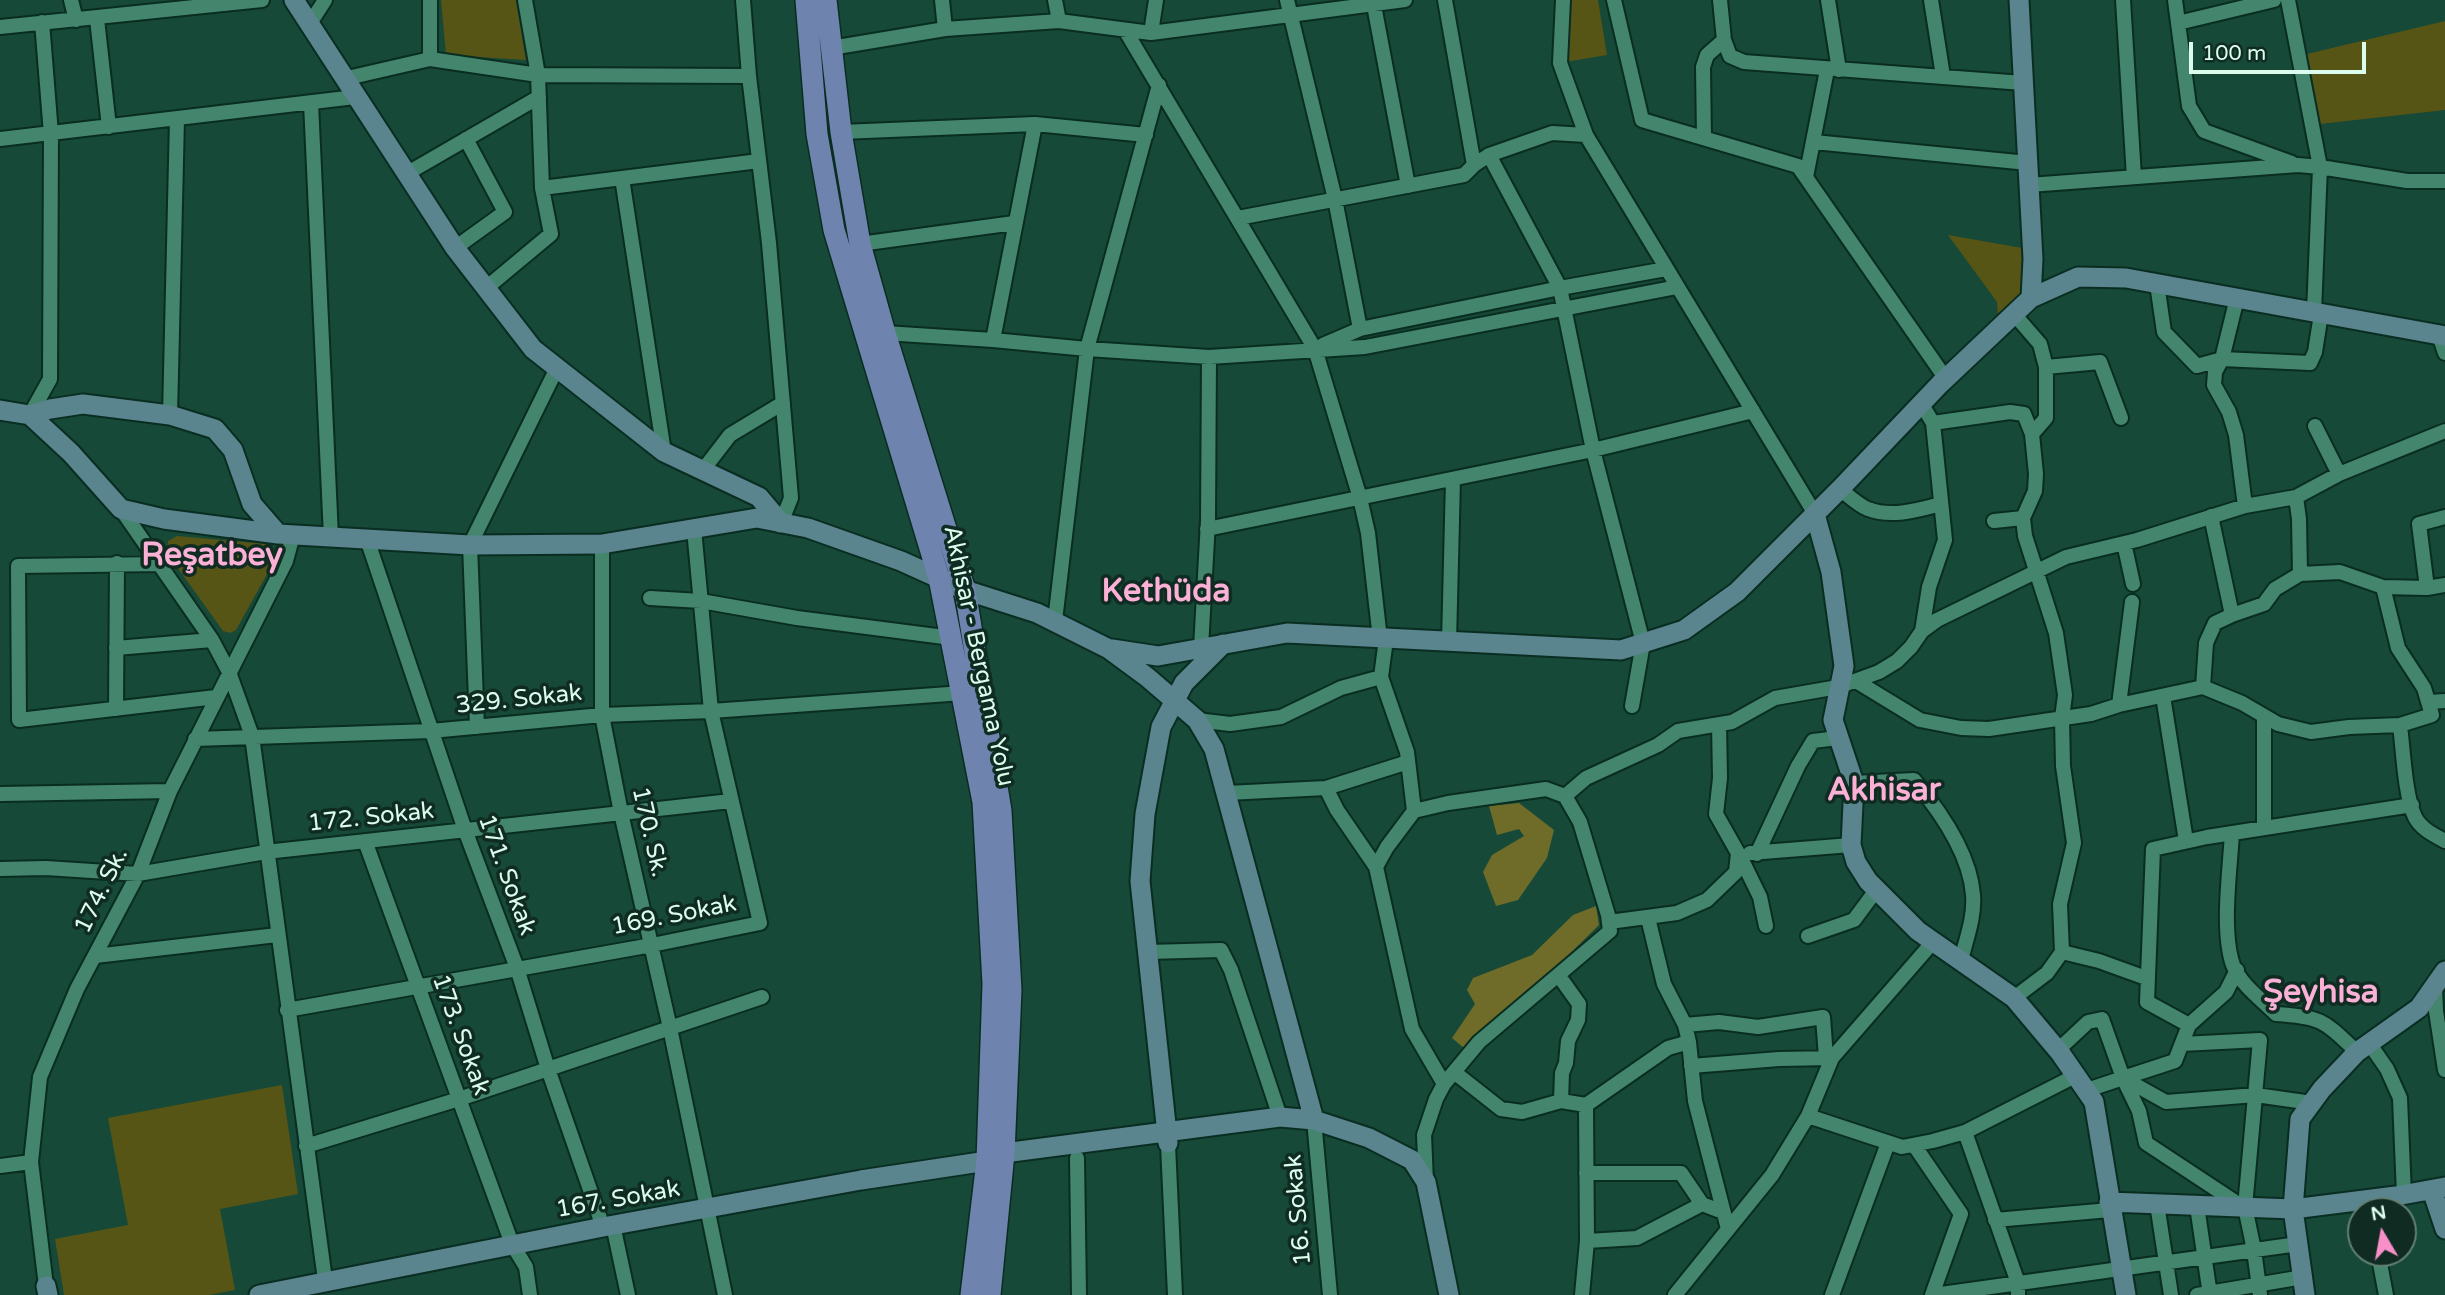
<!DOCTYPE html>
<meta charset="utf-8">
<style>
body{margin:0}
#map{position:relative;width:2445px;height:1295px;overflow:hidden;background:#164938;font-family:"Varela Round",sans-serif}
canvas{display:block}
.north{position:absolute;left:2347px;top:1197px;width:70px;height:70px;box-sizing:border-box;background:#102c22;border:2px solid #628074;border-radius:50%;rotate:350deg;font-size:19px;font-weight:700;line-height:28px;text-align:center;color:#dcfdee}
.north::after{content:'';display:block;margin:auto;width:24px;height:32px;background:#f98fc8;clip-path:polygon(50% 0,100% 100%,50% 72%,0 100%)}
.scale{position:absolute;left:2189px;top:42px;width:177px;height:32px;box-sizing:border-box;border:4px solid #dcfdee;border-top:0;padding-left:9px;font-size:21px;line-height:24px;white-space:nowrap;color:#dcfdee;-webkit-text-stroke:5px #102c22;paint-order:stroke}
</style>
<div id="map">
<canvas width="2445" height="1295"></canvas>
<div class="north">N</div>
<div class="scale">100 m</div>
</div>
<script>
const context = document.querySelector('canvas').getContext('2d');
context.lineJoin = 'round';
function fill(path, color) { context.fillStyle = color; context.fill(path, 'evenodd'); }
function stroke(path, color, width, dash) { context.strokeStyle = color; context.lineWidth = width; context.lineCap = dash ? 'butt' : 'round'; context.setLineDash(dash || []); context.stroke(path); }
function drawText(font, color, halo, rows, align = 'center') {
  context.font = font + ' "Varela Round",sans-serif'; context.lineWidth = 7; context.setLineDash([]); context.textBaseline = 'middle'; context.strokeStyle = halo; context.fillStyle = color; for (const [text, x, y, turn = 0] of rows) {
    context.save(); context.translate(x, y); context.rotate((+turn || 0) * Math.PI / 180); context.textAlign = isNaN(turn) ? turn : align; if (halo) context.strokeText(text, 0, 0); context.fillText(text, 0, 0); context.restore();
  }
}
fill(new Path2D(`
 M441,0H516L526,60L446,55Z
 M1568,0H1598L1607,55L1565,62Z
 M2445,21V110L2320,124L2307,54Z
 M1948,235L2028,249L2029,287L1998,319L1997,302Z
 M177,536L266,544L274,550L276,558L236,630L230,633L223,631L167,553L168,541Z
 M282,1085L298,1194L220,1209L235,1290L209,1295H64L55,1239L128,1225L108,1118Z`), '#575515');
fill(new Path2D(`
 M1519,803L1554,830L1547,858L1518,900L1496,906L1483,872L1492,855L1524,836L1519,829L1497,835L1489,806Z
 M1596,906L1599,925L1528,995L1464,1048L1452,1038L1475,1004L1467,990L1473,978L1532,955L1573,915Z`), '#6e6c28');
const street = new Path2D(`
 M71,0L76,20
 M430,0V59L538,75L749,76
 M743,0L749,76L769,243L791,498L781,523
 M942,0L945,29
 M1055,0L1059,21
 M1287,0L1335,199L1360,329
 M1373,0L1408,186
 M1445,0L1474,165
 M1563,0L1560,63L1586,135L1815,514
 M1614,0L1642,120L1798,166L1946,379
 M1720,0L1724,40L1730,56L1744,62L2023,83
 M1828,0L1839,70
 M1931,0L1943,76
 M2123,0L2134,177
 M2175,0L2189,106L2204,131L2292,163
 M2288,0L2320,167L2314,312
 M97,19L109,127
 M2178,23L2274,0
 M309,25L325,0
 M0,27L262,0
 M1125,30L1315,349L1360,498L1368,533L1380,639
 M1151,33L1156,0
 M831,48L945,29L1059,21L1151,33L1405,0
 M343,79L430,59
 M311,103L331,537
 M841,132L1035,124L1146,135
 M1704,138L1703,67L1707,55L1724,40
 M0,139L355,97
 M1814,142L2028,163
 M1489,155L1560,288L1593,450L1643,643L1632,706
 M406,174L539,97
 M1806,177L1827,70
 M622,178L664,452
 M2029,185L2298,165L2320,167L2407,181H2445
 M542,188L759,161
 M1238,218L1464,175L1474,165L1489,155L1552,133L1586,135
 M860,244L1014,223
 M455,248L505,212L466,139
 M2157,284L2164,332L2197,366L2222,359L2310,363L2315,352L2321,314
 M485,289L551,234L542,188L538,75L525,0
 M2237,298L2222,359L2215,372L2214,385L2229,412L2236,435L2245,506
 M2014,314L2040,344L2046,367V418L2032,434L2036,474L2035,491L2023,518L2025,536L2056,633L2065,695L2062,718L2063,766L2074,843L2060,904L2062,952L2047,973L2014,998
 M885,333L993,340L1087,349L1209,357L1365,347L1677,287
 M2439,335L2445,353
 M993,340L1035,124
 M1323,345L1360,329L1560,288L1666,269
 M2046,367L2100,362L2121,418
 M1921,403L1933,423L1945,540L1929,587L1922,631
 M30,415L50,379L51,134L42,22
 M170,415L177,119
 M1933,423L2010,412L2024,414L2032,434
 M2315,426L2339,474
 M703,470L730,435L783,403
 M1840,489C1848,495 1858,505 1868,509C1892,518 1918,510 1941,504
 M2296,497L2299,519L2300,574
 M121,509L212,640L229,672L252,736L325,1280
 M2211,516L2232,615
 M1994,521L2023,518
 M1207,529L1593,450L1753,411
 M367,539L465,830L517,968L548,1069L603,1227
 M2124,543L2133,584
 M602,544V715L621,813L670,1028L725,1295
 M161,564L18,566L19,720L216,697
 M2427,588L2419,524L2445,517
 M650,598L701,601L797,618L952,638
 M1055,621L1087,349L1159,85
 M1386,639L1381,677L1407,752L1414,811
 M1449,642L1453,479
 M116,648L212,640
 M1201,648L1208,521L1209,357
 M1856,681L1920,720L1961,728L1989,729L2091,714L2119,705L2203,687L2242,703L2278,724L2311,732L2349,727L2400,725L2432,715L2424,688L2398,648L2383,587
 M2203,687L2206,643L2215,623L2232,615L2264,604L2275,589L2300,574L2340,572L2383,587L2427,588L2445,585
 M2163,696L2186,841
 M2429,702L2445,701
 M2119,705L2132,602
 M116,709L117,563
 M1197,720L1230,724L1281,717L1341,688L1381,677
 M2400,725C2403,749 2405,797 2415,817C2421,829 2434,835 2445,841
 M477,727L470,545L557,368
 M195,739L431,731L602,715L711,711L963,693
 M1854,783L1914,780C1940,811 1970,853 1973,895C1975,916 1966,940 1961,960
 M1326,788L1337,810L1376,867
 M1227,793L1326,788L1408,762
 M0,794L170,791
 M1565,796L1586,778L1658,745L1678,731L1732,722L1775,698L1838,687L1879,672L1897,661L1911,647L1922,631L1937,620L2066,557L2137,540L2245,506L2296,497L2339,474L2445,431
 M2264,828V716
 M2232,833C2230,870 2221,931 2233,965C2240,984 2262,1000 2276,1014C2323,1017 2324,1021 2357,1052
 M365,841L512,1244L526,1267L530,1295
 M1750,853L1851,845
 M1739,854L1760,897L1766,926
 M1757,854L1798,766L1813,741L1838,738
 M0,869L46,868L138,874L266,852L731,801
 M1648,918L1664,984L1685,1025L1689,1042L1695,1101L1728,1229
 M1609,922L1677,913L1707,900L1736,872L1738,853L1716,814L1720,778L1719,724
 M1808,936L1854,920L1877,889
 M1148,952L1221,950L1231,970L1280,1117
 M2062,952L2099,961L2146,978
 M95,956L277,935
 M1559,976L1579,1004L1578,1020L1568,1041L1566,1063L1562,1073L1561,1101
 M2435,986L2436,1011L2445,1070
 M287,1010L652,945L760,923L711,711L694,529
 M1685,1025L1719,1022L1758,1027L1823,1017L1826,1058
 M2189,1025L2226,992L2237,970
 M2369,1043L2387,1069L2400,1098L2404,1195
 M2182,1044L2260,1040L2245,1207L2254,1250L2260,1295
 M2058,1050L2088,1022L2102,1019L2123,1078L2166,1102L2256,1095L2312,1103
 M1691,1066L1779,1059L1832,1058
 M1454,1072L1501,1109L1522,1112L1561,1101L1586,1105L1668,1048L1689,1042
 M2087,1090L2123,1078
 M1808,1116L1902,1147L1933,1141L1965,1132L2077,1075
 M1314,1120L1330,1295
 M1965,1132L2018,1283V1295
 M1168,1145L1175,1295
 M1914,1145L1961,1214L1932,1295
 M306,1146L459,1099L762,997
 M1077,1158L1079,1295
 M0,1166L31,1162
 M1586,1173H1681L1702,1204L1723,1212
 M1426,1181L1424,1135L1436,1099L1444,1084L1479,1042L1610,931L1608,915L1580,822L1565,796L1546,789L1448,803L1414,811L1387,847L1376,867L1412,1029L1444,1084
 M2157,1204L2171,1295
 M2197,1206L2210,1295
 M2243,1207L2146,1143L2139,1111L2123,1078L2175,1061L2189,1025L2147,1002L2153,849L2207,837L2412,805
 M1995,1220L2110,1210
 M613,1225L628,1295
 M1587,1241L1637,1238L1702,1204
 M2378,1253L2386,1295
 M46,1286L31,1162L40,1077L77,989L138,874L170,791L286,561L293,535
 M1582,1295L1587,1241L1586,1105
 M1675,1295L1772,1175L1808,1116L1832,1058L1933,942
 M1832,1295L1888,1143
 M1934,1295L2298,1244
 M2197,1295L2303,1277`);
const secondary = new Path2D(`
 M294,0L455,248L533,349L664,452L759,497L781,523
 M2019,0L2033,259L2031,298
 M0,410L30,415L50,409L83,404L170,415L215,429L233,450L252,504L278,534
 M30,415L71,453L121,509L164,519L278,534L470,545L602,544L757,518L808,528L901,561L965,590L1037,613L1109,649L1147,677L1197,720L1214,749L1314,1120
 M1815,514L1831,572L1844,666L1833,720L1854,783L1851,845L1856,862L1868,881L1918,931L2014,998L2061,1054L2094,1102L2126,1295
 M1112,649L1158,656L1287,633L1621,650L1684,630L1737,592L1840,489L1940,384L2031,298L2078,277L2126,278L2445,336
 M1168,1143L1140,881L1145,814L1161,727L1184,683L1223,644
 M2432,1190L2445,1229
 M2109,1202L2293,1209L2396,1196L2445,1187
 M46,1286L48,1295
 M259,1295L603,1227L861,1180L987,1161L1004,1153L1280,1117L1314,1120L1369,1138L1412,1160L1426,1182L1449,1295
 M2305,1295L2293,1209L2300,1119L2322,1089L2357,1052L2419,1008L2445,971`);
const primary = new Path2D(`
 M806,0L817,134L834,230L939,578L983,802L993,984L987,1161L971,1295
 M826,0L841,132L860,244L885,333L965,590L1001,811L1011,990L1004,1153L990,1295`);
stroke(street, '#092d21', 18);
stroke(secondary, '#092d21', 23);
stroke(primary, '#092d21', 24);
stroke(street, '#44856d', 14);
stroke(secondary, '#5a848e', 19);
stroke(primary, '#6f83af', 21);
drawText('24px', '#dcfdee', '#102c22', [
 ["Akhisar - Bergama Yolu",978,656,78],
 ["329. Sokak",519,700,-6],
 ["172. Sokak",371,818,-6],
 ["170. Sk.",649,832,77],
 ["171. Sokak",506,875,70],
 ["174. Sk.",102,891,-64],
 ["169. Sokak",674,916,-11],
 ["173. Sokak",460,1035,70],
 ["167. Sokak",618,1200,-10],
 ["16. Sokak",1299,1210,-95]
]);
drawText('bold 32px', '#fbb0d6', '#102c22', [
 ["Reşatbey",212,557],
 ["Kethüda",1166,593],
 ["Akhisar",1884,792],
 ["Şeyhisa",2321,994]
]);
</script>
